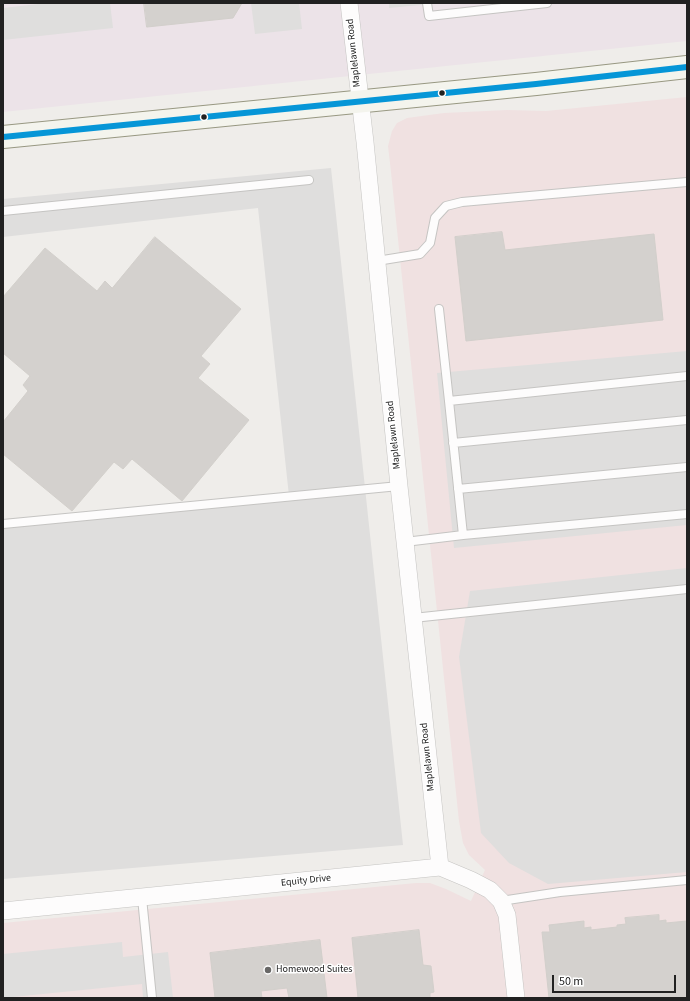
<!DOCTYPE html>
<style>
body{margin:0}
#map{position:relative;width:690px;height:1001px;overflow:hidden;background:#efedea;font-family:"Source Sans 3",sans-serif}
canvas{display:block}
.frame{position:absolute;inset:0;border:4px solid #212121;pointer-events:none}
.scale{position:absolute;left:552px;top:975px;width:124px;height:18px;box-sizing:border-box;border:2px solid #212121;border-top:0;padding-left:5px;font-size:12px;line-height:14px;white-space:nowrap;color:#212121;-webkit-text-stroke:3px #fff;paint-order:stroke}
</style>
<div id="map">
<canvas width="690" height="1001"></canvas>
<div class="frame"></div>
<div class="scale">50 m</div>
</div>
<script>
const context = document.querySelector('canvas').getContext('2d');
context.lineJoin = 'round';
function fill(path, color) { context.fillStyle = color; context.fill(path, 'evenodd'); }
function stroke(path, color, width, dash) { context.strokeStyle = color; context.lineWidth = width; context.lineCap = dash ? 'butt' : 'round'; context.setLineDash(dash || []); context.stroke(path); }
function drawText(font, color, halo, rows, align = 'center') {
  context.font = font + ' "Source Sans 3",sans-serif'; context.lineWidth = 3; context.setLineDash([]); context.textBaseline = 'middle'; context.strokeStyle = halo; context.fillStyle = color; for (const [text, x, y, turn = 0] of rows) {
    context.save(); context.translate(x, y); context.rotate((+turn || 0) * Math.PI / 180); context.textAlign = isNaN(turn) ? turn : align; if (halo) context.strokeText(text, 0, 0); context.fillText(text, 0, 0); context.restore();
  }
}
fill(new Path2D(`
 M687,97V998H3V923L416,883H430L446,889L471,901L485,870L469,855L463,843L459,821L390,163L388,146L392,131L397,123L407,118L444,113L507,110L546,111Z`), '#f0e1e1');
fill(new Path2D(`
 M3,3H687V41L3,112Z`), '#ece3e8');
fill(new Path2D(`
 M47,3H110L113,28L3,40V8Z
 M251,3H299L302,29L255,34Z
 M389,3H441L389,8Z
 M331,168L403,845L3,879V524L289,496L258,208L3,237V199Z
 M687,351V525L454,548L437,373Z
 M687,568V872L548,884L509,863L481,833L459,657L470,591Z
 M122,942L123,957L168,952L173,998H143L142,984L3,998V954Z`), '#dfdedd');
const building = new Path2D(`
 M144,3H242L233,18L147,27Z
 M502,232L505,250L654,234L663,320L466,341L455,237Z
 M155,237L241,309L201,356L210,364L198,378L249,420L182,501L132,459L123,469L114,462L72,511L3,454V422L28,391L23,385L30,376L3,353V297L45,248L97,291L105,281L112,288Z
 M659,915V921L666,920V923L687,921V998H549L542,932H550L549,925L584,921V928L591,927V930L617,927V925L626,924L625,918Z
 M419,930L423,965L431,966L434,992L430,993V998H358L352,938Z
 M320,940L327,998H289L287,988L261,991L262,998H215L210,953Z`);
fill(building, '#d4d1ce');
stroke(building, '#d2cfcb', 1);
const lane = new Path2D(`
 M427,3L429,16L547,3
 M3,211L309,180
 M377,261L420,254L430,243L435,218L446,206L462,202L687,182
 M439,309L449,401L687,376
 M449,401L463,535L687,514
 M453,443L687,420
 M458,489L687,467
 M3,524L399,486
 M405,542L463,535
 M413,618L687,589
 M142,898L152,998
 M501,901L560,892L687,880`);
const street = new Path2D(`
 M349,3L365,142L399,486L440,867
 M3,911L440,867L471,880L490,890L501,901L507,915L516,998`);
const secondary = new Path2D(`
 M3,137L536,84L687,67`);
stroke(lane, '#c5c4c2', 10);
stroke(street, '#c5c4c2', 18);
stroke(secondary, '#989882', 24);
stroke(lane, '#fdfcfc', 8);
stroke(street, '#fdfcfc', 17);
stroke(secondary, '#f4f4ed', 22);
stroke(new Path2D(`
 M3,137L536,84L687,67`), '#0696d7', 6);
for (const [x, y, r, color] of [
 [442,93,3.5,"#212121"],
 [204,117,3.5,"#212121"],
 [268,970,4,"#696867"]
]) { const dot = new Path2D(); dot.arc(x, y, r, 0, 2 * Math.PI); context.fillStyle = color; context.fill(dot); stroke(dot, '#fff', 1.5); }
drawText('10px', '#212121', '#fff', [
 ["Maplelawn Road",354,53,-96],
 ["Maplelawn Road",394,435,-96],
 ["Maplelawn Road",428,757,-96],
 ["Equity Drive",306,881,-6]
]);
drawText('10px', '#212121', '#fff', [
 ["Homewood Suites",276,970]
], 'left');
</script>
